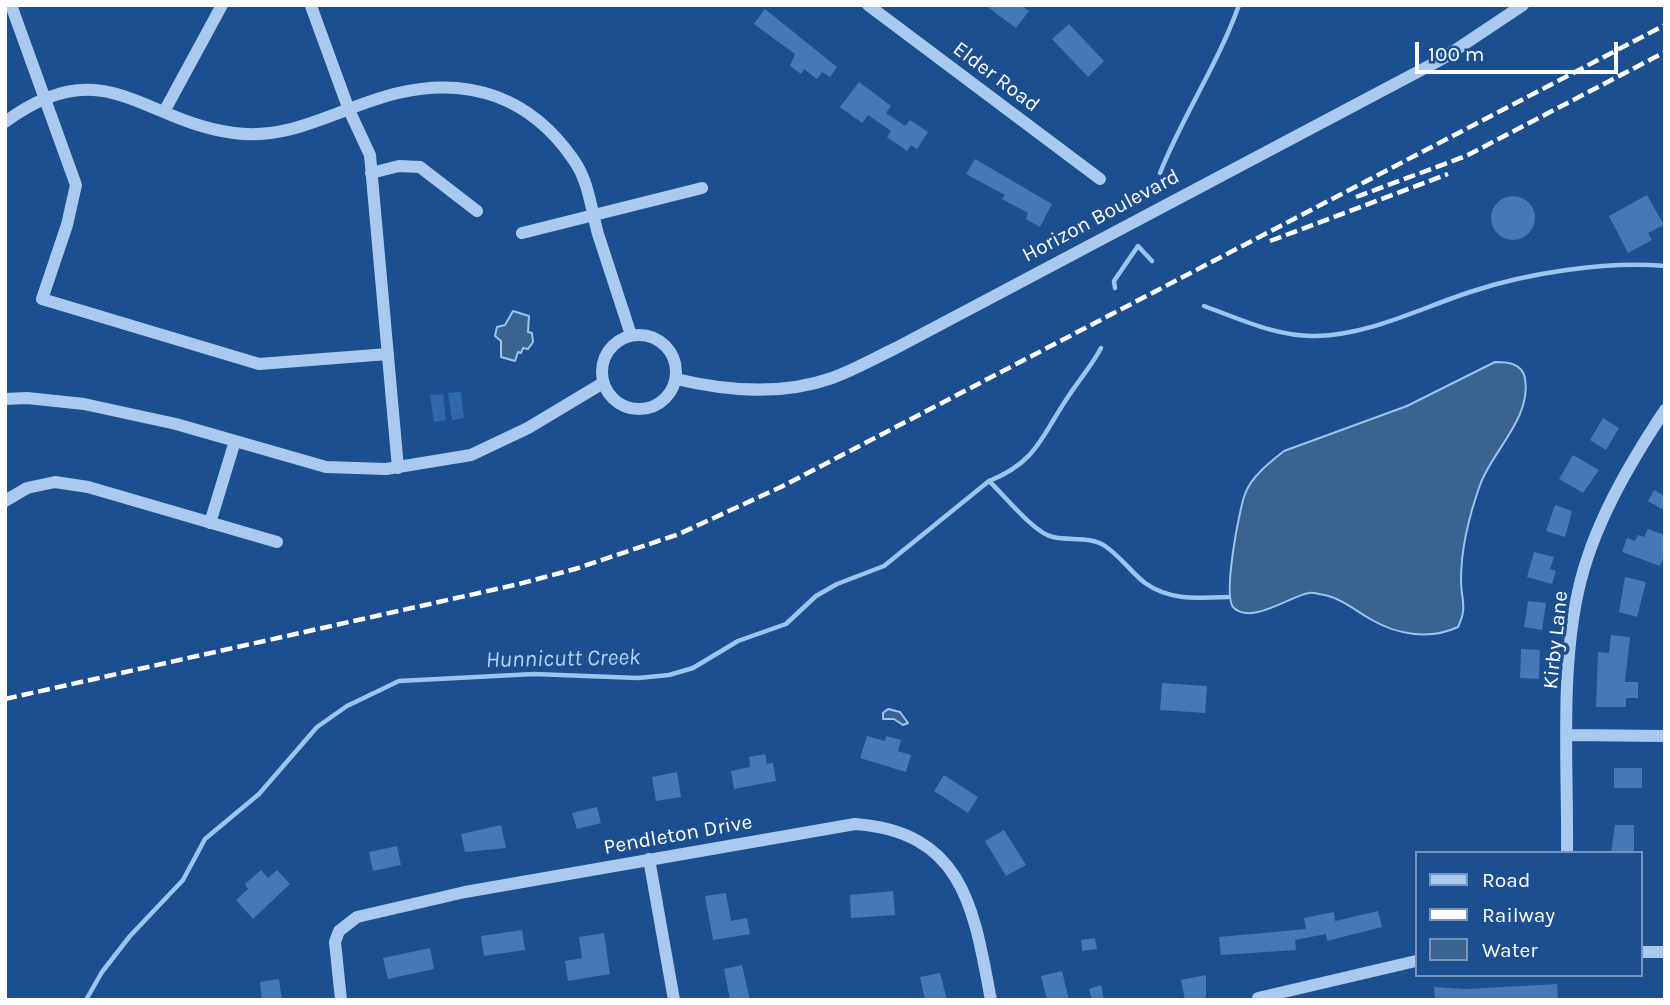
<!DOCTYPE html>
<style>
body{margin:0}
#map{position:relative;width:1670px;height:1005px;overflow:hidden;background:#1b4f8f;font-family:Karla,sans-serif}
canvas{display:block}
.frame{position:absolute;inset:0;border:7px solid #fff;pointer-events:none}
.legend{position:absolute;left:1415px;top:851px;width:228px;height:126px;box-sizing:border-box;background:#1b4f8f;border:2px solid #7695bc;margin:0;padding:9px 12px;list-style:none;font-size:21px;color:#fff}
.legend li{display:flex;align-items:center;gap:14px;height:35px}
.legend b{width:35px;border:2px solid #7695bc}
.scale{position:absolute;left:1415px;top:42px;width:203px;height:32px;box-sizing:border-box;border:4px solid #fff;border-top:0;padding-left:9px;font-size:21px;line-height:24px;white-space:nowrap;color:#fff;-webkit-text-stroke:5px #1b4f8f;paint-order:stroke}
</style>
<div id="map">
<canvas width="1670" height="1005"></canvas>
<div class="frame"></div>
<ul class="legend">
<li><b style="height:9px;background:#a9c9ee"></b>Road</li>
<li><b style="height:9px;background:#fff"></b>Railway</li>
<li><b style="height:19px;background:#3c6290"></b>Water</li>
</ul>
<div class="scale">100 m</div>
</div>
<script>
const context = document.querySelector('canvas').getContext('2d');
context.lineJoin = 'round';
function fill(path, color) { context.fillStyle = color; context.fill(path, 'evenodd'); }
function stroke(path, color, width, dash) { context.strokeStyle = color; context.lineWidth = width; context.lineCap = dash ? 'butt' : 'round'; context.setLineDash(dash || []); context.stroke(path); }
function drawText(font, color, halo, rows, align = 'center') {
  context.font = font + ' Karla,sans-serif'; context.lineWidth = 7; context.setLineDash([]); context.textBaseline = 'middle'; context.strokeStyle = halo; context.fillStyle = color; for (const [text, x, y, turn = 0] of rows) {
    context.save(); context.translate(x, y); context.rotate((+turn || 0) * Math.PI / 180); context.textAlign = isNaN(turn) ? turn : align; if (halo) context.strokeText(text, 0, 0); context.fillText(text, 0, 0); context.restore();
  }
}
fill(new Path2D(`
 M461,392L464,418L452,420L448,393Z
 M443,394L446,420L434,422L430,395Z`), '#2e69ad');
const water = new Path2D(`
 M513,311L529,316L528,332L532,333L533,342L528,349L523,348L521,353L518,352L515,361L501,357V341L495,336L497,327L505,325Z
 M1495,362C1507,362 1522,363 1525,378C1532,418 1492,451 1480,485C1469,516 1461,548 1461,580C1461,601 1468,606 1458,627C1430,640 1398,635 1372,620C1356,611 1342,599 1325,595C1321,595 1314,592 1309,593C1292,595 1252,625 1234,608C1222,599 1239,510 1245,494C1251,477 1270,462 1284,451L1407,406Z
 M888,709L900,712L908,723L903,725L894,719H883V713Z`);
fill(water, '#3c6290');
stroke(water, '#9cc4f0', 2);
stroke(new Path2D(`
 M1160,173C1183,115 1218,64 1239,5
 M1115,288L1114,281L1138,246L1152,261
 M1204,306C1240,319 1277,337 1316,336C1369,335 1421,308 1470,292C1527,273 1605,261 1665,266
 M989,481C1005,496 1035,534 1053,537C1070,541 1090,536 1105,546C1120,556 1131,572 1145,583C1170,601 1199,598 1228,597
 M86,1000L102,972L130,936L183,880L205,839L259,794L317,727L347,706L399,681L534,674L638,678L669,675L693,668L738,641L786,624L816,596L837,584L884,566L989,481C1039,461 1042,434 1070,394C1080,379 1092,365 1101,348`), '#9cc4f0', 4.5);
fill(new Path2D(`
 M985,5H1021L1029,11L1016,28Z
 M765,9L837,67L830,77L822,72L817,79L804,69L801,74L790,66L795,54L754,24Z
 M1069,24L1104,61L1088,77L1052,39Z
 M859,82L891,106L886,113L905,126L910,120L928,132L917,149L911,145L907,151L887,137L891,131L868,115L862,123L840,107Z
 M975,159L1052,204L1040,227L1026,219L1028,213L1002,199L1005,195L966,174Z
 M1647,195L1664,225L1648,233L1652,240L1628,253L1609,216Z
 M1491 218a22 22 0 1 1 44 0a22 22 0 1 1-44 0Z
 M1603,418L1619,428L1606,450L1590,440Z
 M1573,455L1599,470L1583,493L1559,479Z
 M1654,490L1665,496V511L1648,501Z
 M1555,505L1572,511L1565,537L1546,531Z
 M1648,529L1665,535V553L1660,566L1622,552L1627,538L1635,541L1638,535L1644,537Z
 M1534,552L1554,557L1550,569L1556,571L1552,584L1527,577Z
 M1625,577L1646,582L1637,617L1619,612Z
 M1528,601L1546,603L1542,630L1524,627Z
 M1611,635L1630,637L1625,682H1638V698H1626V707H1596L1598,652L1609,653Z
 M1521,649L1540,650L1539,679L1520,678Z
 M1162,683L1207,686L1205,713L1160,710Z
 M867,736L885,741L886,736L901,740L898,751L911,755L906,772L860,758Z
 M765,754L767,764L773,763L776,781L734,789L731,771L750,767L749,757Z
 M1614,768H1642V788H1614Z
 M677,772L681,797L656,801L652,777Z
 M944,775L978,797L968,813L934,791Z
 M597,807L601,823L577,829L572,813Z
 M501,825L506,848L465,852L461,834Z
 M1615,825H1634V853H1611Z
 M1004,830L1026,865L1006,876L985,841Z
 M397,846L401,865L373,871L369,852Z
 M261,870L268,878L277,870L290,884L253,919L236,900L248,889L245,884Z
 M893,891L895,915L851,918L850,895Z
 M726,893L731,921L747,918L750,934L713,940L705,896Z
 M1378,911L1382,927L1327,941L1326,934L1295,940L1296,950L1221,955L1219,937L1306,929L1304,918L1334,912L1335,921Z
 M522,930L525,950L484,956L481,936Z
 M604,933L610,974L568,981L565,961L582,958L579,937Z
 M1095,938L1097,949L1082,951L1081,940Z
 M430,948L434,969L388,979L383,958Z
 M742,965L750,1000H730L724,969Z
 M1062,971L1069,1000H1047L1041,976Z
 M940,973L947,1000H925L920,977Z
 M1206,975V1000H1185L1181,980Z
 M279,979L282,1000H262L260,982Z
 M1557,984L1558,1000H1435L1434,987L1466,989Z
 M1101,985L1104,1000H1092L1089,989Z`), '#4478b7');
stroke(new Path2D(`
 M11,5L76,185L67,225L42,299L259,364L388,354
 M868,5L1100,179
 M311,6L349,110L370,155L398,468
 M165,110L222,5
 M5,122C104,49 142,121 234,133C294,141 342,106 398,93C470,76 531,98 573,159C589,181 591,209 598,234C609,268 620,302 631,335
 M371,173L399,166L420,167L477,211
 M522,233L702,188
 M602 372a37 37 0 1 1 74 0a37 37 0 1 1-74 0Z
 M676,379C727,391 781,396 832,378C854,370 875,358 896,348L1442,59L1523,5
 M5,399L27,398L84,404L176,424L326,467L386,469L471,455L528,428L603,383
 M5,501L27,488L55,482L88,487L277,542
 M210,523L235,441
 M1569,735L1665,736
 M1567,853C1568,769 1560,674 1578,592C1592,527 1629,464 1665,410
 M649,859L674,1000
 M1640,952H1665
 M1258,998L1416,961
 M341,1000L335,942L339,931L357,917L465,892L855,824C965,832 974,911 991,1000`), '#a9c9ee', 12);
stroke(new Path2D(`
 M1356,197L1466,156L1665,52
 M1270,241L1448,174
 M5,699L519,584L575,569L679,534L783,486L1665,25`), '#fff', 4.5, [12, 5]);
drawText('21px', '#fff', '#1b4f8f', [
 ["Elder Road",996,77,37],
 ["Horizon Boulevard",1101,216,-28],
 ["Kirby Lane",1556,640,-84],
 ["Pendleton Drive",678,835,-10]
]);
drawText('italic 23px', '#b5d3f5', '#1b4f8f', [
 ["Hunnicutt Creek",563,659,-1]
]);
</script>
